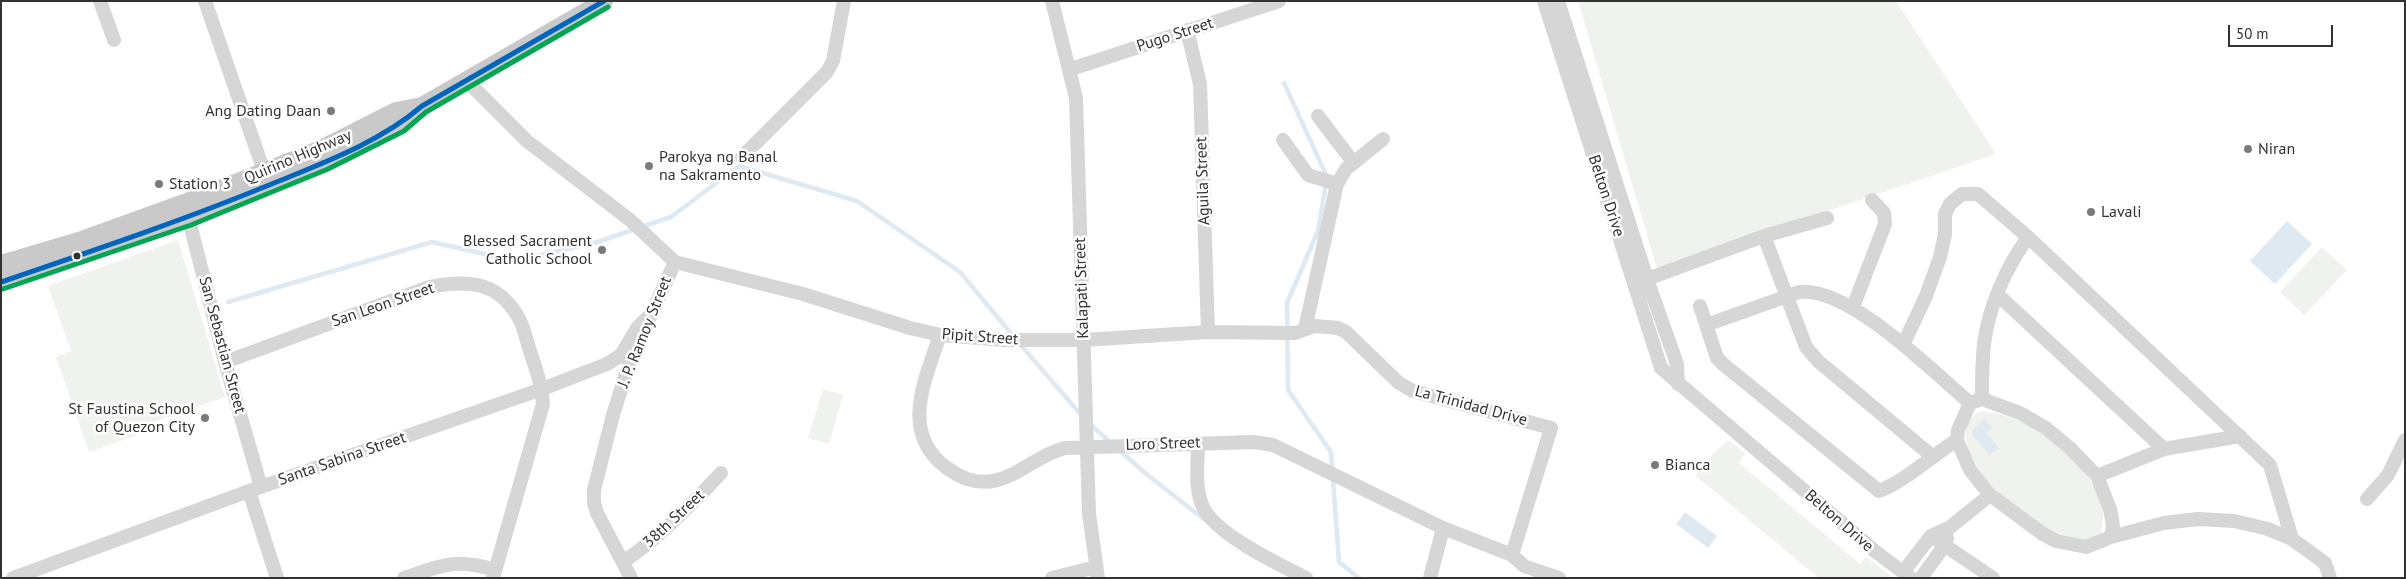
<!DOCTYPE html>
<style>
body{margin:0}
#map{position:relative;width:2406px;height:579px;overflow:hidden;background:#fff;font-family:"PT Sans",sans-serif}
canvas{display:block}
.frame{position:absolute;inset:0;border:2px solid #323232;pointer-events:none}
.scale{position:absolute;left:2228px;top:25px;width:105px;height:22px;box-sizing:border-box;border:2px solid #323232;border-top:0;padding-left:6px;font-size:15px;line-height:18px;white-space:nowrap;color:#323232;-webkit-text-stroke:4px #fff;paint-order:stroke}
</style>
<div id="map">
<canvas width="2406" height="579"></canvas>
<div class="frame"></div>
<div class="scale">50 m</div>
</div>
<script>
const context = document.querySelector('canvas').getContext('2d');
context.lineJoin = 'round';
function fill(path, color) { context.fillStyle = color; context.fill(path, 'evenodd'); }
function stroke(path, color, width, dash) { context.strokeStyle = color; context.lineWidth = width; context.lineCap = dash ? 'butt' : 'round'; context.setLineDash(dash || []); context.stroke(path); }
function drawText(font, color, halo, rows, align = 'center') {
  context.font = font + ' "PT Sans",sans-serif'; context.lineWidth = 5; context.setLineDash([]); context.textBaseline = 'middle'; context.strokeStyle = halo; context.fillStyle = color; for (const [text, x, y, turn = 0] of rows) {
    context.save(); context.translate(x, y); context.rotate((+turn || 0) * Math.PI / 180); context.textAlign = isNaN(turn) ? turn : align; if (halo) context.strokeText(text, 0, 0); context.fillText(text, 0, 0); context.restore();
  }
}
fill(new Path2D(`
 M1578,1H1896L1996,154L1657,269Z
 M178,240L225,397L140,427L137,435L89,452L56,357L71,351L48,286Z
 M2322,247L2347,270L2304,315L2280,292Z
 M823,389L843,395L829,444L808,438Z
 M1981,411C2029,415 2077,453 2099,495C2105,507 2103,520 2101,533C2097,535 2092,539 2087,540C2060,542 2028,519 2008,502C1988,485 1942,429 1981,411Z
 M1728,440L1745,453L1739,463L1860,564L1866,557L1894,578H1819L1696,476L1702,464Z`), '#f0f3ed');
fill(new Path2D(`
 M2287,221L2312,244L2275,284L2250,261Z
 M1984,419L1992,428L1986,433L1999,448L1990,455L1973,436L1972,431Z
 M1685,512L1717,536L1708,548L1676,524Z`), '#dee9f1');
stroke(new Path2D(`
 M1284,83L1327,177L1318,231L1287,303L1288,390L1331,452L1339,562L1359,578
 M228,302L432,242L515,261L594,243L671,217L739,166L857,201L960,272L1014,337
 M1019,343L1083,417
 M1090,424L1112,444
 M1118,449L1145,473L1205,520`), '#dee9f1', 4.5);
stroke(new Path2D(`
 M100,1L114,40
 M205,1L267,180
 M1052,1L1076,98L1089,514L1098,578
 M1544,1L1661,368L1876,552L1911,578
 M1558,1L1647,279L1677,364L1678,384
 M1187,30L1200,84L1208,332
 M1071,69L1279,1
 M467,81L527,141L630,220L675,262
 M1318,116L1353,162
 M1283,140L1308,175L1337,184
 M742,157L827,72L833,61L844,1
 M186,208L225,362L261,487
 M1764,236L1806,347L1818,361L1932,456
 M675,262L803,294L910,328L940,335L1004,340H1084L1208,332L1295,333L1315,326L1338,328L1346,332L1399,383L1413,391L1551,428L1512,555
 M1647,279L1764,236L1827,218
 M1998,295L2164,449
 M1700,306L1717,358L1723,364L1879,491C1904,482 1933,455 1957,440
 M1853,307L1885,224L1884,213L1872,200
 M1706,325L1799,292C1849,286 1932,371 1970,403
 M1305,329L1337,184L1346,169L1383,139
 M940,335C925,380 899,433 947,468C961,478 975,484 993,481C1020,476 1039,454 1065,448L1254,442L1273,445L1443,528L1512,555
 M1903,345L1926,296L1940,257L1945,234V214L1950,204L1962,194H1978L2028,237L2270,465L2292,539
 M225,362L429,287C465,280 496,280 517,315C524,325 526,340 530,351C536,369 542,385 543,404L493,578
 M1982,399C1982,381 1982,362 1984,344C1989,306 2006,268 2028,237
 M1198,443C1198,463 1194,488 1203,507C1215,534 1280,565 1306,578
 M2097,476L2164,449L2240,436
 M249,491L277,578
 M2367,499L2388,475L2405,440
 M1931,536L1993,578
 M2111,537L2113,525L2110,509L2097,476L2071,449L2046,428L2020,413L1982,399L1970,403L1958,430L1957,440L1970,470L1990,495L2043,534L2056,541L2086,547L2111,537L2164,523L2198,519L2234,521L2268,529L2292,539L2325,563L2330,578
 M1512,555L1524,566L1559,578
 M623,562C661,536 690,506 721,473
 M1903,572L1931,536L1949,528L1990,495
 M13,578L249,491L542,389L607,364L621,355L637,328L651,314
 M404,578C442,565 455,558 495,570
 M631,578L597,513L594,503V490L613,415L630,361L675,262
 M1052,578L1096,567
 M1430,578L1443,528
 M1921,578L1944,546L1947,538`), '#d6d6d6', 14);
stroke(new Path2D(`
 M1,264L79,241L184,203L321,149L396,111L422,106
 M1,282L189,218L325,162L400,125L422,106L604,1`), '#c9c9c9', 18);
stroke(new Path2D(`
 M1,282C95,250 187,219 279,181C328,161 381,141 422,106L604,1`), '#0065bd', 5);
stroke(new Path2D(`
 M3,289L191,225L328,169L404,131L426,112L608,7`), '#00a651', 5);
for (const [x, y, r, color] of [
 [331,111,5,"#7a7a7a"],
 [2248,149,5,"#7a7a7a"],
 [649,166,5,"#7a7a7a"],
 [159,184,5,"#7a7a7a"],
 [2091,212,5,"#7a7a7a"],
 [602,250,5,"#7a7a7a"],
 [77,256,4.5,"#323232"],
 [205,418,5,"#7a7a7a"],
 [1655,465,5,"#7a7a7a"]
]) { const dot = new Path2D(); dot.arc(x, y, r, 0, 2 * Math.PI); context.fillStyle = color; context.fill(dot); stroke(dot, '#fff', 2); }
drawText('16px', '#323232', '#fff', [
 ["Pugo Street",1175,35,-18],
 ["Quirino Highway",298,157,-23],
 ["Aguila Street",1203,181,-92],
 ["Belton Drive",1606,196,72],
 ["Kalapati Street",1082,288,-92],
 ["San Leon Street",383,305,-19],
 ["J. P. Ramoy Street",645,332,-68],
 ["Pipit Street",980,337,4],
 ["San Sebastian Street",222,345,75],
 ["La Trinidad Drive",1471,406,15],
 ["Loro Street",1163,444,-2],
 ["Santa Sabina Street",342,459,-19],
 ["38th Street",674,519,-43],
 ["Belton Drive",1839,521,41]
]);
drawText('16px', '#323232', '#fff', [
 ["Ang Dating Daan",321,111,"right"],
 ["Niran",2258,149],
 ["Parokya ng Banal",659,157],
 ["na Sakramento",659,175],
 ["Station 3",169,184],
 ["Lavali",2101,212],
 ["Blessed Sacrament",592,241,"right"],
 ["Catholic School",592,259,"right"],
 ["St Faustina School",195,409,"right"],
 ["of Quezon City",195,427,"right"],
 ["Bianca",1665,465]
], 'left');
</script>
